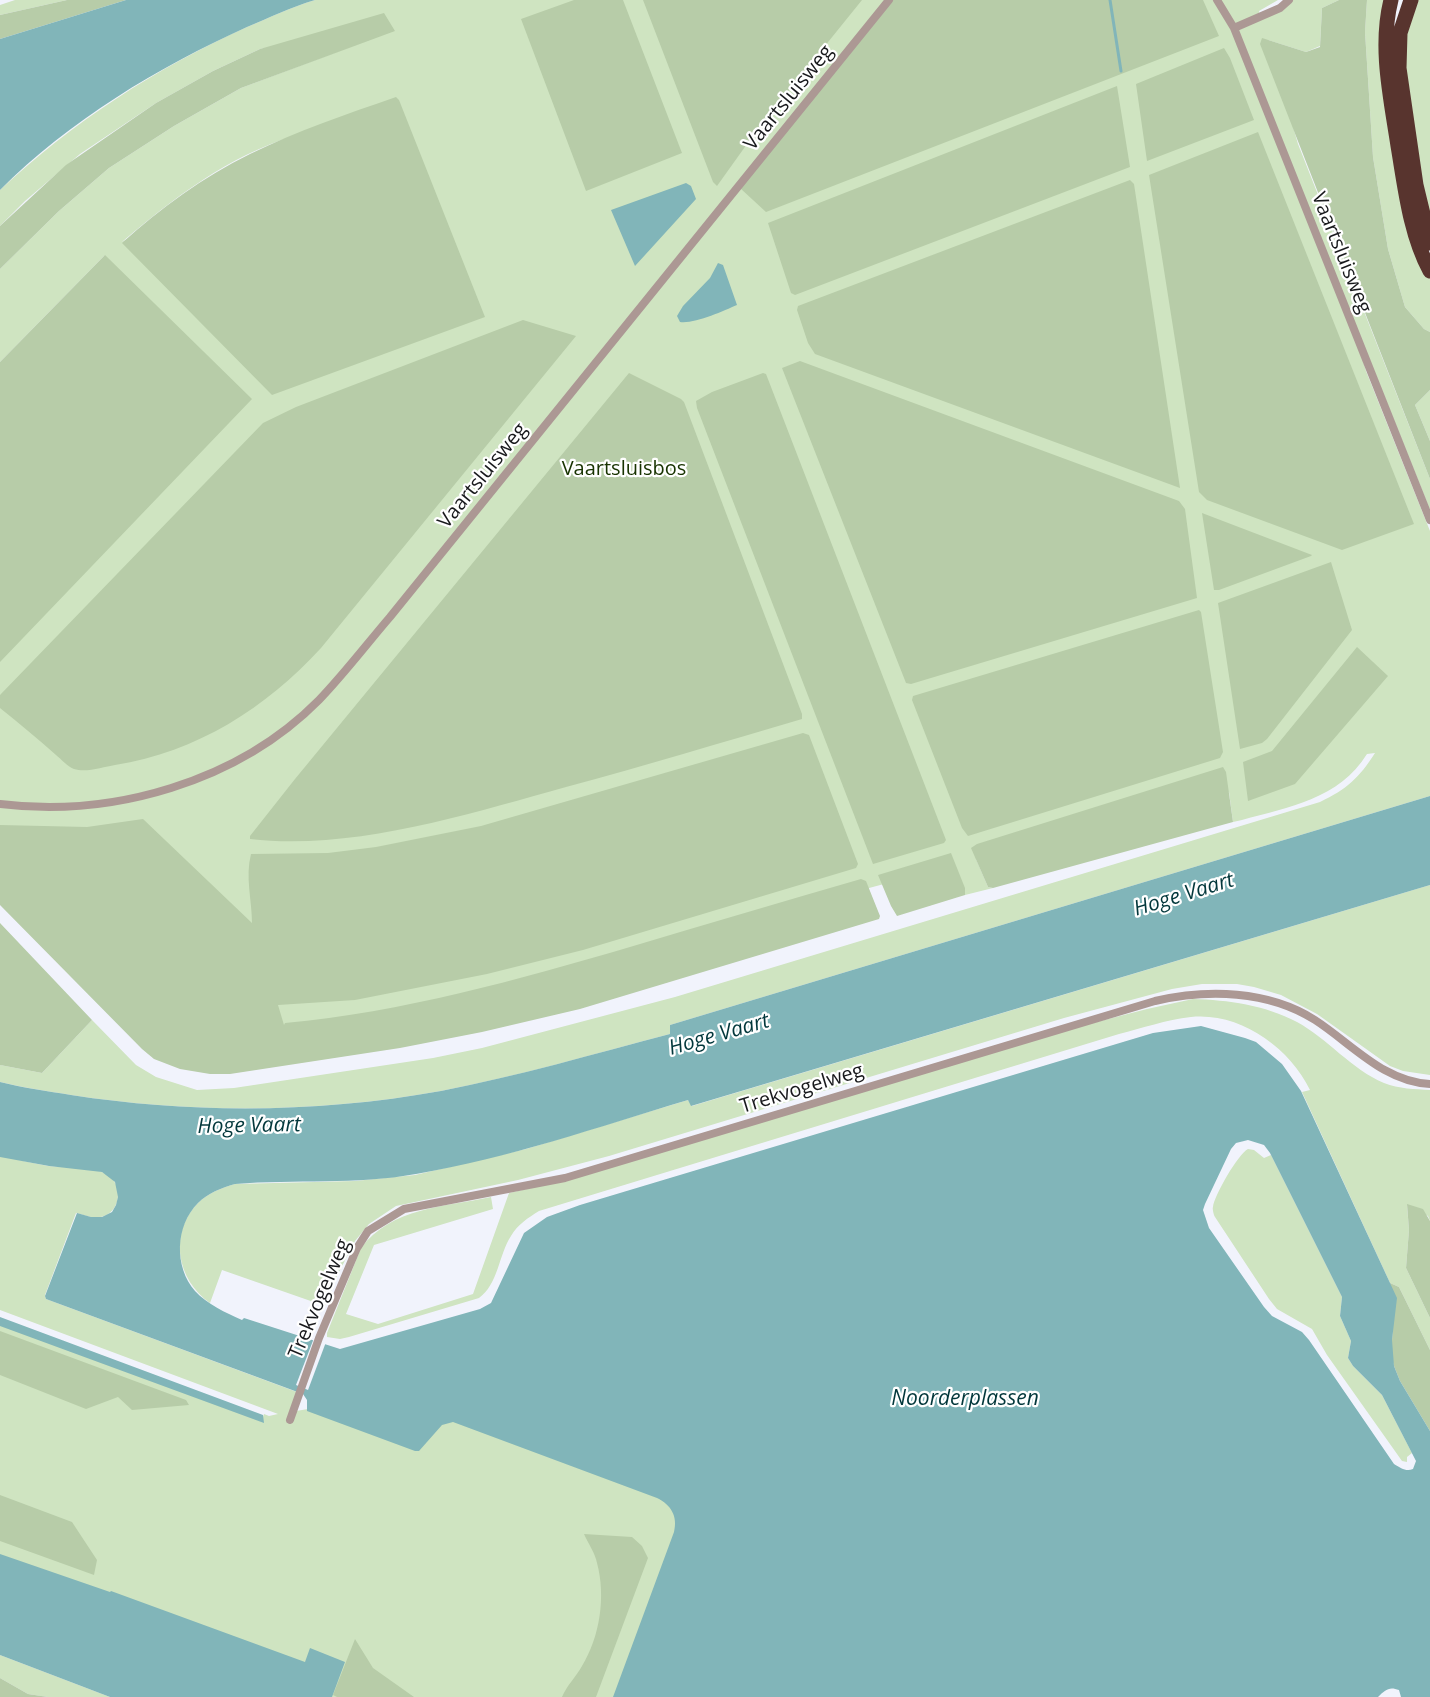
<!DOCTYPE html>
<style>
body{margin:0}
canvas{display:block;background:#f1f3fc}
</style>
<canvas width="1430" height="1697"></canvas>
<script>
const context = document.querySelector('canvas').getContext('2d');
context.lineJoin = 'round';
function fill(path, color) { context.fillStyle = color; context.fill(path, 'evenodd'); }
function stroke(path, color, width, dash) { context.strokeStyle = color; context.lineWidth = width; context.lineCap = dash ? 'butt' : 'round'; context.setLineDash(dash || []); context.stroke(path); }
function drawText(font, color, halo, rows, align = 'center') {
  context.font = font + ' "Open Sans",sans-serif'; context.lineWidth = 4.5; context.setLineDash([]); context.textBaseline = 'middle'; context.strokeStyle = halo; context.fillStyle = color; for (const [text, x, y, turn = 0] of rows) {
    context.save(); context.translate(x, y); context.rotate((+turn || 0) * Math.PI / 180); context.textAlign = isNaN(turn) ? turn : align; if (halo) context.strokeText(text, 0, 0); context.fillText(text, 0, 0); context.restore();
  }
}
fill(new Path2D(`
 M15,0H67L0,15V5Z
 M315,0H1278L1259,11L1260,18L1289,0H1339L1322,8L1320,46L1306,52L1268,40L1298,144L1430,479V510L1343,293L1366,371L1430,531V796L670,1025V1034C594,1054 519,1076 441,1091C319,1113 194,1114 71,1095C48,1091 24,1088 0,1082V1065L42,1073L92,1020L136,1065L156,1077L197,1090L234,1088L433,1058L482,1048L675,997L1320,802C1347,789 1359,778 1375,753L1367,754C1339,799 1289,807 1242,820L1233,822L1229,792L976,859L988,887L993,888L965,895V892L955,865L249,1054L0,835V425L105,255L0,362V269L59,211L109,168L174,126L241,88L395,30L260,49L213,71L156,103L80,154L25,201L0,226V190C73,122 156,68 247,27C269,18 291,7 315,0ZM294,136L122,242C172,199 230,155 294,136Z
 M1367,0H1386L1430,278V332L1424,329L1405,307L1388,249L1373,157L1365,32Z
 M1414,0H1430V232L1404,94L1406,22Z
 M1430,390V441L1415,405Z
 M1430,885V1075L1403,1071L1390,1066L1317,1014L1281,995L1254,987L1237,984H1202L1172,989L1064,1018L609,1156L518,1180L396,1206L369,1224L355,1241L338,1274L325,1306L222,1270L210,1303C177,1280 168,1233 198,1203C208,1193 221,1188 235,1184L355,1181L415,1175L526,1149L688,1100L692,1106Z
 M1193,999C1228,1000 1265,1005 1297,1022C1328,1039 1351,1069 1384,1083C1399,1089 1415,1089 1430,1090V1221L1428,1216L1407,1205L1409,1230L1406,1268L1430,1318V1350L1399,1287L1390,1283L1302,1092L1310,1090C1289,1047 1240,1012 1191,1017C1166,1020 1142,1028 1119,1034L539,1211C528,1218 518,1224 511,1236C499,1254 498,1285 479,1298L349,1337L340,1339L327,1337V1333L361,1248C392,1207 444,1207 491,1197L493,1209L374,1245L346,1314L378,1324L473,1294L509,1193L567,1180L1085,1025L1147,1009Z
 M1248,1149L1254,1150L1264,1158L1271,1155L1342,1297L1340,1316L1351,1341L1348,1358L1353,1366L1382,1395L1412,1453L1407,1457V1462L1402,1461L1327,1355L1312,1329L1277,1309L1269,1299L1215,1217C1214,1216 1212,1208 1213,1207C1214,1196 1238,1154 1248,1149Z
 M3,1156C18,1160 33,1163 48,1166C65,1168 94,1166 108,1175C123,1185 121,1210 104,1216C94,1220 85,1215 76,1213L45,1295L46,1299L297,1392L290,1412L308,1409L444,1417L689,1506L618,1697H315L0,1558V1323L263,1417L264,1414L269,1416L278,1414L0,1310V1157Z
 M0,1655L110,1697H48L28,1694L0,1678Z`), '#cfe4c1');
fill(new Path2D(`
 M67,0H126L0,39V15Z
 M574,0H623L682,153L586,191L521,19Z
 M643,0H862L757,130L717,186L713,182Z
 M890,0H1203L1219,36L766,212L740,188Z
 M1339,0H1367L1365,32L1373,157L1388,249L1405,307L1424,329L1430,332V390L1415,405L1430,441V479L1260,44L1262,38L1306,52L1320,47L1322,8Z
 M384,13L395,31L241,88L174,126L109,168L59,211L0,269V226L66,165L156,103L213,71L260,49Z
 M1224,48L1230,58L1254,120L1147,161L1136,84Z
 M1117,86L1130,167L795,295L791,293L768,223Z
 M396,97L399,100L485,317L272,395L122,243C161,208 203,177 250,154C297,131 347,114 396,97Z
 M1258,132L1414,524L1342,550L1207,500L1199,492L1149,175Z
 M1130,180L1134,184L1180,488L815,354L808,343L797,310L798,306Z
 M105,255L252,399L0,662V362Z
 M523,320L576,336L321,648C266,708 197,752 115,765C103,767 86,773 74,769C68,767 61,759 56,755C38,739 19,723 0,708V695L263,423L296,407Z
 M800,361L1179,501L1185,509L1197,598L911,684L906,683L782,368Z
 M629,373L681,399L684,402L802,714V719C723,742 645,766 566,787C469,814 352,851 250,839V836L295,779Z
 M763,373L766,374L946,840L944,843L873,864L697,408L696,401L712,392Z
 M1202,513L1312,555L1311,556L1219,590H1214Z
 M1331,562L1352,630L1267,739L1262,743L1240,749L1218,603Z
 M1199,610L1201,612L1223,752L1220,758L968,836L962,828L912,700L913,696Z
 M1357,647L1388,676L1295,784L1248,801L1243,762L1272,751Z
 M803,733L809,735L858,864L856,868L583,950L487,974L355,1000L278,1005L284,1025L285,1023C403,1012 517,980 630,947C707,924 784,901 861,879L866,881L880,916L879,919L580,1009L482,1032L400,1048L230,1074H210L180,1069L154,1059L142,1049L0,905V825L87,827L143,819L252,923C252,900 245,877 251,854L328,853L376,847L481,826Z
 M1223,767L1226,772L1233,822L993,888L988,887L971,848L977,844Z
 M951,853L965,888V895L897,916L891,906L878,875Z
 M0,923L92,1020L42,1073L0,1065Z
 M1407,1204L1423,1209L1430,1221V1318L1406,1268L1409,1230Z
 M1390,1283L1399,1287L1430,1350V1431L1400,1381L1394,1366L1391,1354L1393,1326Z
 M0,1331L186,1400L189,1405L132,1410L118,1397L86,1409L0,1375Z
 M0,1495L72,1522L97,1560L94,1575L0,1541Z
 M584,1534L632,1537L642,1546L648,1558L596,1697H562C567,1685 576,1677 582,1666C600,1637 606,1596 597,1563C595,1553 588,1543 584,1534Z
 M355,1639L373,1668L414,1697H337L333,1695Z
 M0,1678L28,1694L48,1697H0Z`), '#b7cca8');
fill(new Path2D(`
 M126,0H315C291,7 269,18 247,27C158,67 69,121 0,190V39Z
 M686,183L691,186L696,199L635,266L611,210Z
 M718,263L723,265L737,305C723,311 695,324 680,322L677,316L683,306L710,278Z
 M1430,796V885L691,1106L688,1100C598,1127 509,1158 416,1174C356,1185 295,1179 235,1184C221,1188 208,1193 198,1203C175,1226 174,1267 195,1291C207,1304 226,1313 242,1320L244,1318L340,1349L480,1309L491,1303L524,1233L547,1217L580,1205L1153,1033L1201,1026L1245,1038L1256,1042L1282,1064L1301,1091L1397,1298L1392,1340L1394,1366L1400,1381L1430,1431V1697H1401L1399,1690C1389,1686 1385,1690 1378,1697H613L674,1532C678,1516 671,1505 657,1498L453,1422L442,1425L419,1451H415L307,1411V1400L303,1394L46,1299L45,1296L77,1213L91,1217H102L112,1212L116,1205L118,1197L115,1182L102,1172L49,1166L0,1157V1082C23,1088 48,1091 71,1095C194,1114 319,1113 441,1091C518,1076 594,1054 670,1034V1025ZM1248,1140L1264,1145L1270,1153L1342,1297L1340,1316L1351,1341L1348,1358L1353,1366L1382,1395L1416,1461L1413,1469C1406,1472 1401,1468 1394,1464L1309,1340L1302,1332L1272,1316L1264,1307L1209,1228L1203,1210L1205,1204L1231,1149L1236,1143Z
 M0,1317L263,1415L264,1423L0,1326Z
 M0,1554L110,1592L111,1591L305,1662L310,1648L345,1662L332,1697H110L0,1655Z`), '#81b5b9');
fill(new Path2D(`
 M314,1338L326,1342L308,1390L296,1385Z`), '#f1f3fc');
stroke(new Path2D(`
 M1110,0L1121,71`), '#81b5b9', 3);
stroke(new Path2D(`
 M1217,0L1234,28L1430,520
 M1234,28L1280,8L1289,0
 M0,804C112,818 238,782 319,700C344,674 366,645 390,617L889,0
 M290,1420L319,1338L357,1248L368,1231L404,1209L565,1178L1155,1001C1207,989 1268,990 1315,1020C1352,1044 1384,1082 1430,1084`), '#ac9894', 8);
stroke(new Path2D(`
 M1391,0C1379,47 1391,99 1398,146C1405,187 1410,234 1430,271
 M1411,0L1400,33L1399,68L1416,185L1430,243`), '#58342e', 15);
drawText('20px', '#18191c', '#fff', [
 ["Vaartsluisweg",789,98,-51],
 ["Vaartsluisweg",1341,253,68],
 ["Vaartsluisweg",483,476,-51],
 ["Trekvogelweg",802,1089,-17],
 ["Trekvogelweg",320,1299,-67]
]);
drawText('20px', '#183300', '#fff', [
 ["Vaartsluisbos",624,469]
]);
drawText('italic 21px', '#02373b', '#fff', [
 ["Hoge Vaart",1184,895,-17],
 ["Hoge Vaart",719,1035,-16],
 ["Hoge Vaart",249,1126,-1],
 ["Noorderplassen",965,1399]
]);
</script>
